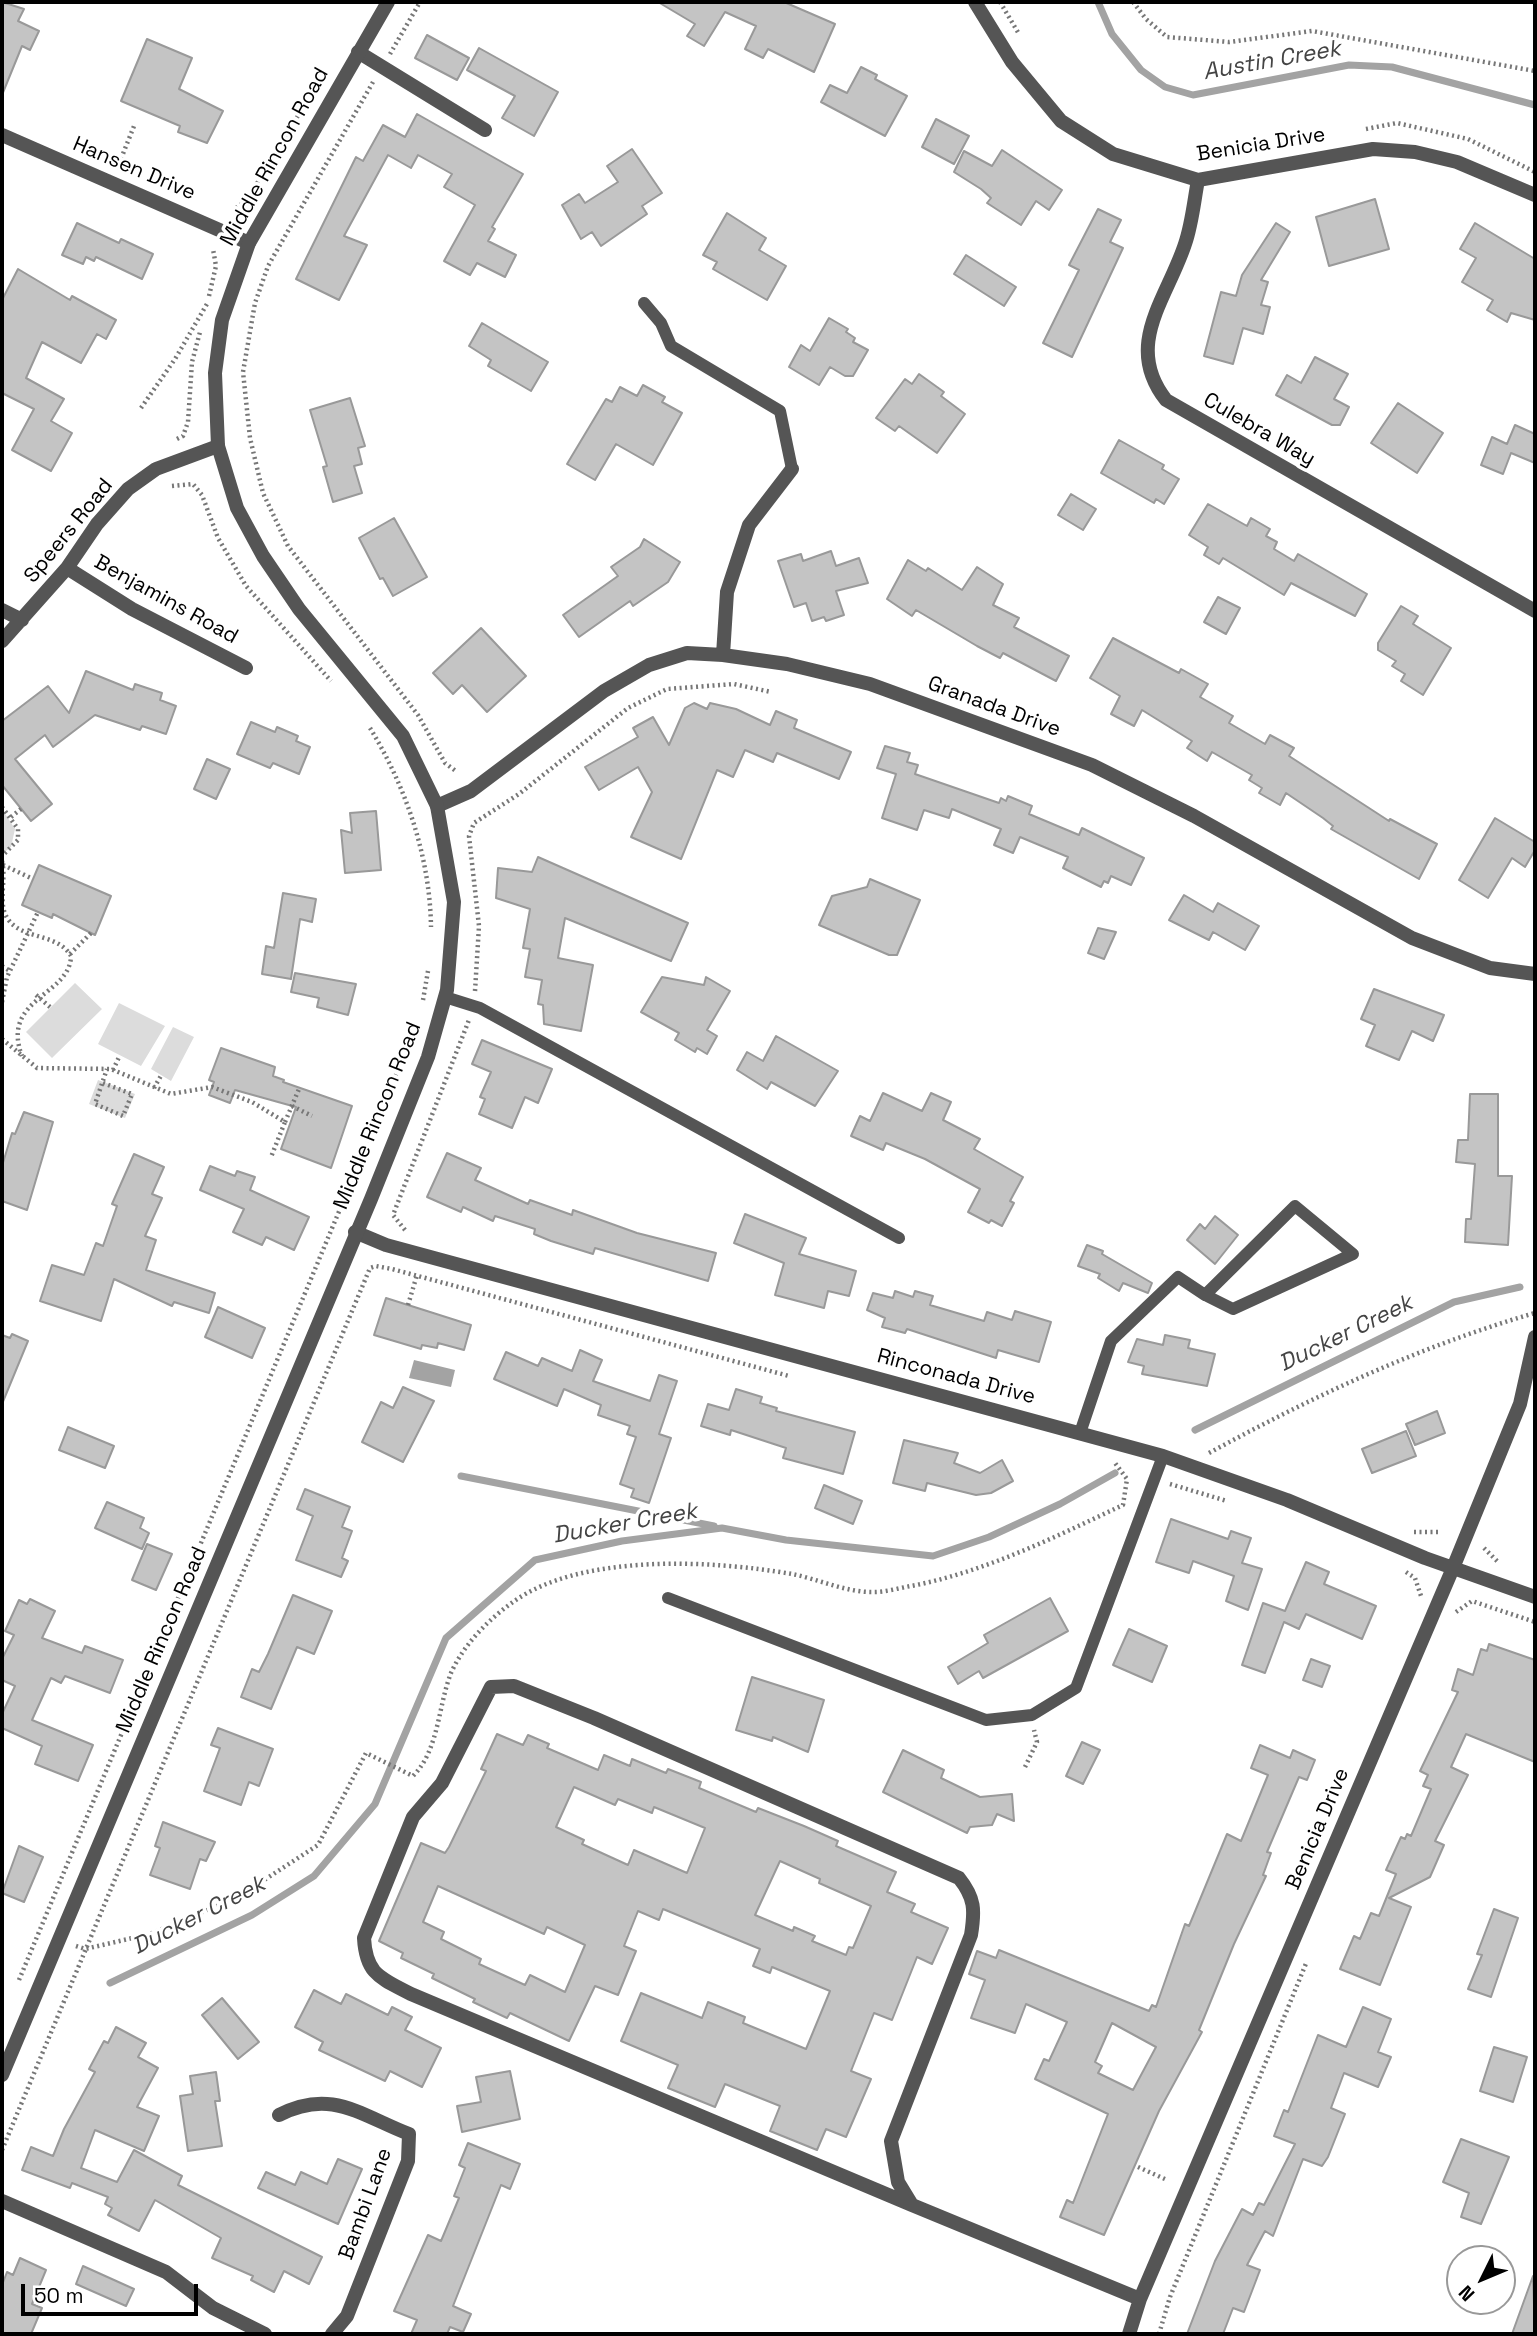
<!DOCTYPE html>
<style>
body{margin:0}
#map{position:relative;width:1537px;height:2336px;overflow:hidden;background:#fff;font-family:"Space Grotesk",sans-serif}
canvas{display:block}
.frame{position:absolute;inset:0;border:4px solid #000;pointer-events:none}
.north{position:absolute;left:1446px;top:2245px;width:70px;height:70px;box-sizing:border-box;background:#fff;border:2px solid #999;border-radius:50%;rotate:227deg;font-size:19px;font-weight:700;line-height:28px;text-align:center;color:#000}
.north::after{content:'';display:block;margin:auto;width:24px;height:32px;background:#000;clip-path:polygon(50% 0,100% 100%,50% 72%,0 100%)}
.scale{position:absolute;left:21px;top:2284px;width:177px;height:32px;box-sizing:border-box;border:4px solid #000;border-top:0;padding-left:9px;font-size:21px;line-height:24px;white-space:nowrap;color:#000;-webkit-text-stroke:5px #fff;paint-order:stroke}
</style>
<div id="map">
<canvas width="1537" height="2336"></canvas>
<div class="frame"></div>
<div class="north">N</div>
<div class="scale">50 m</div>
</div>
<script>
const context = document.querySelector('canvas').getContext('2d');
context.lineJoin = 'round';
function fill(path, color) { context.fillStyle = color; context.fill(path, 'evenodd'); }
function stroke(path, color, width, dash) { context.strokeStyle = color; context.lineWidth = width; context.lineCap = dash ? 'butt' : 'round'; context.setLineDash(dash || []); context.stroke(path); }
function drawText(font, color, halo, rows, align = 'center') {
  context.font = font + ' "Space Grotesk",sans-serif'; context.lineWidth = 7; context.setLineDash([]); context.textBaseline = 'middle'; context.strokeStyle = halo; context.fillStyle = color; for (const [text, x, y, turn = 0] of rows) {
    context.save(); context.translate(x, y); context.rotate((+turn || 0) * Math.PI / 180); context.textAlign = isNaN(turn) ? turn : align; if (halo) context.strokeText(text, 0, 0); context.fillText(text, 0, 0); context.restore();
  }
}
fill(new Path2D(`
 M2,809L15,829L11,847L2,854Z
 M75,983L102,1009L52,1058L26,1032Z
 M119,1003L165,1026L141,1066L98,1044Z
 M173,1027L194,1037L171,1081L151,1069Z
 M98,1080L135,1094L125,1118L89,1104Z`), '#dcdcdc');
fill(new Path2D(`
 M414,1360L455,1370L451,1387L409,1378Z`), '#a3a3a3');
stroke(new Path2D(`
 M1098,2L1112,34L1141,70L1165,87L1193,95L1349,65L1392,67L1535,105
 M1195,1430L1454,1302L1520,1287
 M461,1476L714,1526
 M110,1983L252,1915L314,1876L375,1804L446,1638L535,1560L622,1541L722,1528L786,1540L933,1556L989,1537L1060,1504L1115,1473`), '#a3a3a3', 7);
const building = new Path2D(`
 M2,2L24,9L18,21L39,31L30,50L22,46L2,95Z
 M658,2H784L835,24L814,72L768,49L763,58L745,49L756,26L725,12L704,46L687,36L695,24Z
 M427,35L469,58L457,80L415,58Z
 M147,39L192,58L179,89L223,111L207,143L178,132L180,126L121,101Z
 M479,48L558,92L534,136L502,118L515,96L467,70Z
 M861,67L877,75L875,79L907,96L885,136L821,102L830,85L847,93Z
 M417,114L523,174L492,227L495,229L488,241L516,255L505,277L477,263L470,275L444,261L475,205L444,187L452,174L418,155L411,168L388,155L344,236L367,245L339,300L296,279L356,157L363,161L383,125L405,137Z
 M936,119L969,136L954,164L922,147Z
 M632,149L662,193L642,206L647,214L601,246L592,232L581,239L562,205L579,194L585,203L618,182L607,166Z
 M1002,150L1062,190L1049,210L1036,201L1021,225L987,203L991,198L981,189L954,172L964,151L992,166Z
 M1375,199L1389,249L1329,266L1316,217Z
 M1098,209L1121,220L1110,242L1123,248L1072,357L1043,343L1079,270L1069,265Z
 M727,213L766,238L759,250L786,266L767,300L713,269L717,262L703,255Z
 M77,223L119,243L121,239L153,254L142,279L96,257L94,261L86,257L83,264L62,255Z
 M1276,223L1290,232L1261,280L1268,282L1261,305L1270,307L1263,334L1243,328L1233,364L1204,356L1221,292L1236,296L1242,275Z
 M1475,223L1535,259V320L1511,313L1507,322L1487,310L1493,300L1462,282L1476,258L1460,249Z
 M966,255L1016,287L1004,306L954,274Z
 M18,269L70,300L72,296L116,320L106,339L97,334L81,363L42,342L26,378L64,399L51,421L72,433L51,471L12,450L34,409L2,393V300Z
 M829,318L848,329L846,332L855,338L853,342L868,350L853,376H845L830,367L819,385L789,367L801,345L810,351Z
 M482,323L548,362L531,391L488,366L491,360L469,346Z
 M1315,357L1348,374L1334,399L1349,407L1340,425H1332L1276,395L1287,375L1301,383Z
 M919,374L944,392L941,396L965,414L937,453L899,426L895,431L876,418L905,379L912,384Z
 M643,385L665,397L662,402L682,413L653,465L616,444L595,480L567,464L606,399L612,402L620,387L637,396Z
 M350,398L365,446L358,448L362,464L354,466L362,493L333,502L323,467L327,466L310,410Z
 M1398,403L1443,433L1417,473L1371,443Z
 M1515,425L1535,434V463L1511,453L1503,474L1481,465L1492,437L1507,444Z
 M1119,440L1164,465L1162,469L1179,479L1164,504L1156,499L1154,503L1101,473Z
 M1071,494L1096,509L1083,530L1058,515Z
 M1208,504L1247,526L1251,518L1270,529L1266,536L1277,542L1274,549L1294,561L1298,554L1367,594L1355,616L1291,583L1284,595L1223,558L1219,564L1204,555L1208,547L1189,535Z
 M394,518L427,577L393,596L383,578L380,579L359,538Z
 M644,539L680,562L668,582L633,606L630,601L579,637L563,615L618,576L611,567L640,547Z
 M831,551L836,566L859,558L868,583L836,591L844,615L826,621L824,617L812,621L806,603L794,607L778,561L801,554L803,561Z
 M908,560L926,571L928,568L962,590L977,567L1003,584L993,605L1019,618L1014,627L1069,656L1056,681L1003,653L1000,658L977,646L916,610L912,616L887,599Z
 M1218,597L1240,608L1226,634L1204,622Z
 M1401,606L1418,616L1413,624L1451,648L1423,695L1401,681L1405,674L1392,666L1396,661L1378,650V643Z
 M481,628L526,676L487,712L462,685L453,694L433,673Z
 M1113,638L1179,673L1181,669L1208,684L1200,697L1233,716L1229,723L1265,744L1270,735L1294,748L1289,756L1389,821L1390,819L1437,844L1419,879L1331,829L1333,826L1323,818L1286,793L1280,805L1259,793L1262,788L1249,780L1252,775L1212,752L1207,761L1187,748L1192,741L1142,710L1134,726L1111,714L1120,696L1090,678Z
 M86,671L133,690L135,684L162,693L160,700L176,706L166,734L142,726L140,730L95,715L53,747L45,735L15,759L52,804L31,821L2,785V721L48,686L69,713Z
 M694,703L707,709L710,703L736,709L770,725L776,711L797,720L794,728L851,752L839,779L777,753L773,762L745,750L733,777L717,770L681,859L631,837L652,792L638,767L599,790L585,767L638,737L633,728L653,717L669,745L685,708Z
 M251,722L275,732L277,727L298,736L296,741L310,747L299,774L273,763L270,768L237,754Z
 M885,746L910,753L907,762L918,765L915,774L999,803L1001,798L1006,801L1008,796L1032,806L1029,814L1079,835L1082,828L1144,858L1131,885L1111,876L1108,883L1104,881L1101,887L1063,868L1068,857L1020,837L1013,853L994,845L1001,829L952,809L949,818L924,810L917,830L882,818L896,774L877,768Z
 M207,759L230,769L216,799L194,789Z
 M376,811L381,870L345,873L341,830L352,833L350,813Z
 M1495,818L1535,842V850L1525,867L1512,858L1488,898L1459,880Z
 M538,857L688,923L671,961L565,918L558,958L593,965L581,1031L544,1024L543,1005L538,1004L542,980L525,977L530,949L523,948L530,909L496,898L498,868L532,872Z
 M39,865L111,896L95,935L53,914L52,918L22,905Z
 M870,879L920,900L897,955H889L819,925L832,896L867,887Z
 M283,893L316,899L312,922L300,919L291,979L262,974L266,946L274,948Z
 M1184,895L1213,912L1218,903L1259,926L1245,950L1213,932L1209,940L1169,920Z
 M1098,928L1116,932L1104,959L1088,953Z
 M295,973L356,984L348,1015L317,1007L319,998L291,992Z
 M662,977L704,985L706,977L730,991L707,1030L717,1036L707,1054L697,1048L695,1052L675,1040L679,1033L641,1012Z
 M1374,989L1444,1015L1433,1041L1412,1031L1399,1060L1366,1046L1375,1025L1361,1019Z
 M776,1036L838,1071L815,1106L771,1082L767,1089L737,1070L747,1052L763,1061Z
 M482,1040L552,1069L538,1103L525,1097L512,1128L479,1114L485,1099L480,1097L491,1072L472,1064Z
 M221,1048L275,1067L273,1076L284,1080L283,1082L352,1106L331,1168L281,1149L296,1107L235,1090L230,1103L209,1095L214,1082L209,1080Z
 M883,1093L922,1111L931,1093L951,1102L943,1120L980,1139L974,1149L1023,1177L1010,1201L1014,1203L1002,1226L991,1220L989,1223L968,1212L980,1189L925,1159L886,1143L883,1150L851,1136L860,1116L870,1121Z
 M1470,1094H1498V1176H1512L1508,1245L1465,1242L1466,1219H1471L1475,1164L1456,1162L1458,1140H1468Z
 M24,1112L53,1122L27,1210L2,1201V1166L12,1133L15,1134Z
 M447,1153L481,1168L475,1180L528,1204L530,1200L572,1215L573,1210L637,1233L716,1253L708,1281L595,1248L593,1254L551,1241L534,1234L535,1229L495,1216L493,1221L463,1207L461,1212L427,1197Z
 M134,1154L164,1167L152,1194L162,1198L145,1236L156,1240L146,1270L215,1293L209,1313L174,1302L172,1306L114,1279L101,1321L40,1301L52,1265L84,1275L96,1243L103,1246L117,1206L112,1204Z
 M210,1166L235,1176L237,1171L255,1177L250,1190L309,1217L294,1250L266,1237L262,1245L233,1232L244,1209L200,1190Z
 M745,1214L806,1238L799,1254L856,1271L849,1296L828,1291L824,1308L775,1295L784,1263L734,1243Z
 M1215,1216L1238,1235L1215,1264L1187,1240L1200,1224L1205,1229Z
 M1087,1245L1103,1251L1102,1254L1152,1283L1148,1293L1123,1283L1119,1291L1098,1278L1100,1274L1078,1266Z
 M895,1291L913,1297L915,1291L933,1296L930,1305L984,1321L987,1312L1012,1320L1015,1311L1051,1322L1039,1362L998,1350L996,1358L907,1329L905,1333L882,1327L885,1318L867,1310L873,1293L893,1298Z
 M386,1298L471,1325L464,1350L438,1343L437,1348L422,1345L421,1349L374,1335Z
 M218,1307L265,1328L252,1358L205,1337Z
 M12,1334L28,1341L2,1404V1335L10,1338Z
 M1165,1335L1190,1340L1188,1348L1215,1354L1207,1386L1142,1374L1144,1366L1128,1362L1137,1339L1163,1345Z
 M580,1350L602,1360L593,1381L650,1401L659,1375L677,1381L659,1434L671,1438L649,1503L631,1497L634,1489L620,1484L636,1437L627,1434L630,1426L598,1415L601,1405L564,1389L557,1406L494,1379L506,1352L538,1366L542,1358L572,1371Z
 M403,1387L434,1401L403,1462L362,1442L381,1402L393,1408Z
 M736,1389L762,1397L760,1403L777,1408L776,1411L855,1432L843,1474L783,1458L786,1448L731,1430L730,1435L701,1426L708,1404L729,1410Z
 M1437,1411L1445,1433L1415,1445L1406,1424Z
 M68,1427L114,1446L105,1468L59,1450Z
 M1406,1431L1416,1456L1372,1473L1362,1449Z
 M904,1440L958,1453L954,1463L980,1473L1002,1460L1013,1481L991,1493L976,1495L927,1483L925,1491L893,1483Z
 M824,1485L862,1501L853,1524L815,1508Z
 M305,1489L350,1507L342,1527L352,1531L342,1558L348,1561L341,1577L296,1560L313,1516L297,1509Z
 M107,1502L144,1518L140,1528L149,1533L142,1549L95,1528Z
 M1171,1519L1228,1539L1231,1531L1251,1538L1242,1563L1262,1569L1248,1610L1226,1601L1234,1576L1193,1561L1189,1573L1156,1562Z
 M147,1544L172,1554L156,1590L132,1580Z
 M1306,1562L1329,1572L1324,1584L1376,1606L1362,1639L1306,1614L1299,1629L1284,1622L1265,1673L1242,1665L1263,1603L1285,1611Z
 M293,1595L332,1611L314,1654L297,1647L271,1709L241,1697L252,1669L259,1672L268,1654Z
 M1050,1598L1068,1631L983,1678L979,1671L958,1684L948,1667L988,1643L984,1635Z
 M30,1599L55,1611L42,1638L82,1653L85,1646L123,1660L110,1693L65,1676L61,1683L51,1678L32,1720L93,1745L78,1781L35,1764L42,1746L2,1728V1714L15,1686L2,1680V1659L14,1635L5,1631L19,1600L27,1604Z
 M1129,1629L1167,1646L1152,1682L1113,1665Z
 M1489,1644L1535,1660V1762L1466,1734L1451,1767L1468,1775L1435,1841L1444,1845L1430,1877L1389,1898L1411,1907L1380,1985L1340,1969L1354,1936L1360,1939L1371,1913L1379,1916L1396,1874L1386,1870L1401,1837L1405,1839L1407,1834L1411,1836L1431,1789L1423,1786L1428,1775L1420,1771L1458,1692L1452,1690L1458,1669L1473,1675L1481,1649L1487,1651Z
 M1311,1659L1330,1666L1322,1687L1303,1680Z
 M752,1677L824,1700L808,1752L773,1737L772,1741L736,1730Z
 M218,1728L273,1749L259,1786L249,1782L241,1805L204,1791L220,1748L211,1745Z
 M497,1734L523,1745L528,1735L549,1744L547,1748L598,1770L604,1755L630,1766L632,1759L666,1773L668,1769L701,1782L699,1788L756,1812L758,1808L804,1826L838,1841L836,1846L896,1872L887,1892L915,1904L911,1912L948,1928L932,1964L917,1957L892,2020L874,2013L851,2071L871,2079L846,2137L826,2129L817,2150L770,2131L780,2106L725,2084L715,2107L668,2088L678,2065L621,2041L641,1993L702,2018L708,2002L745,2017L743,2023L806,2049L830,1991L772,1967L770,1973L753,1966L760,1949L663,1909L659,1920L638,1911L624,1946L636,1951L618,1995L595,1986L569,2041L510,2013L507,2018L473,2002L475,1999L432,1978L434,1974L401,1958L403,1953L379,1941L421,1843L445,1853L449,1847L486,1771L481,1769ZM574,1787L615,1805L618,1799L652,1813L654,1807L705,1828L687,1873L634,1850L628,1865L582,1844L584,1840L556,1827ZM780,1861L820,1879L819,1883L871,1906L853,1948L849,1947L846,1955L812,1941L815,1936L794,1927L793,1931L755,1915ZM438,1886L544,1934L547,1927L585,1945L565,1992L530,1975L525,1985L479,1964L481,1959L441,1939L444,1932L423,1922Z
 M1082,1742L1100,1750L1083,1784L1066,1776Z
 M1260,1745L1290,1758L1293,1750L1315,1760L1307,1780L1299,1777L1267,1852L1271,1853L1263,1875L1266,1876L1234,1944L1199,2030L1202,2032L1159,2111L1104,2235L1060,2217L1067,2200L1073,2203L1108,2114L1035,2079L1044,2059L1049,2061L1067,2022L1026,2004L1015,2033L971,2018L985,1980L969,1974L977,1951L996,1958L999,1950L1149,2011L1152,2005L1156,2007L1185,1924L1189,1926L1227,1834L1241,1841L1268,1775L1251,1768ZM1112,2023L1156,2047L1133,2090L1098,2073L1102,2066L1095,2062Z
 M903,1750L944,1770L941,1778L980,1797L1012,1794L1014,1821L997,1814L992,1825L970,1827L967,1833L883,1792Z
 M163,1822L215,1842L206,1861L200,1859L190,1889L150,1875L160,1848L155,1846Z
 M19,1846L43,1857L24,1902L2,1893Z
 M1494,1909L1518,1918L1491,1997L1468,1989L1482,1955L1477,1954Z
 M314,1990L341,2004L346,1994L388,2015L392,2007L412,2017L405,2030L441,2048L422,2087L390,2071L385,2081L319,2050L323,2042L295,2027Z
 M222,1998L259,2042L238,2059L202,2015Z
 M1363,2007L1391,2019L1378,2052L1391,2057L1378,2087L1344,2073L1331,2108L1345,2114L1328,2157L1322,2166L1303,2159L1273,2236L1265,2231L1247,2265L1260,2270L1244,2312L1233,2308L1223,2334H1187L1215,2261L1242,2209L1253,2215L1259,2203L1264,2205L1295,2144L1274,2136L1284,2110L1288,2112L1318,2035L1346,2047Z
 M116,2027L146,2043L138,2057L158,2068L137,2107L159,2116L144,2151L95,2130L81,2168L117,2182L134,2150L182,2176L178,2185L322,2257L309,2284L284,2271L274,2292L251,2280L253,2276L212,2258L221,2238L155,2200L139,2231L108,2215L112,2208L105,2204L108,2197L72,2183L70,2188L22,2170L31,2147L53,2156L64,2129L95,2072L89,2069L104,2041L108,2043Z
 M1494,2047L1527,2057L1513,2102L1480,2091Z
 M510,2071L520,2119L462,2132L457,2106L481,2102L476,2077Z
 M216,2072L220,2101H215L222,2146L188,2151L180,2096L193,2094L190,2076Z
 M1461,2139L1509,2157L1481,2224L1461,2217L1469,2193L1443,2182Z
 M468,2143L520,2164L510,2189L501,2185L453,2306L471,2314L463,2332L450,2327L447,2334H411L417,2320L394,2311L428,2235L441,2241L459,2198L454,2196L465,2168L459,2165Z
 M338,2159L362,2169L338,2224L258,2188L266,2172L295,2185L301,2172L327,2184Z
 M20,2258L46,2270L32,2304L42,2308L31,2334H2V2285L7,2272L13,2275Z
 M83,2266L134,2289L126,2306L76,2284Z
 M1533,2276L1535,2334H1512Z`);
fill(building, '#c4c4c4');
stroke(building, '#999', 2);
stroke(new Path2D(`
 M1000,2L1019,34
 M1133,2L1146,19L1167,37L1229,42L1312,31L1535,71
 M390,54L420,2
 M373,82L268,266L255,303L243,372L250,438L263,493L288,546L418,715L445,763L457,772
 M1366,129L1397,123L1468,139L1535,172
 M117,169L134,126
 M236,208L247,200L299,114
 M209,296L216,266L213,249
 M141,408L175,359L207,304
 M177,439L183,436L188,422L192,362L200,332
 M172,486L193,484L202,495L218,538L246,586L331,681
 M370,728C406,787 430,857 431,927
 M2,807L18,829V840L2,856
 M11,817L21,809
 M2,861C6,877 0,895 4,911C14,942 56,930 71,956C70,996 0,998 22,1056
 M3,865L33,879
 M70,954L91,933
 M2,966L10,971
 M475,991L479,926L469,836L474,823L519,794L628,708L667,689L734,684L771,692
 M36,995L50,1007
 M423,1000L428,971
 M2,1002L7,977L38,912
 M2,1039L37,1068L111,1069L171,1094L212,1087L252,1102L285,1122L271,1157
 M113,1070L120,1055
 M103,1083L132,1094L123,1116L95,1104L107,1069
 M154,1088L162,1074
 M292,1106L312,1116
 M285,1122L299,1089
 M405,1230L393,1215L469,1020
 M408,1305L417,1275
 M1209,1453C1314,1396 1420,1346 1535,1313
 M1170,1484L1227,1501
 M1414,1532H1438
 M1484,1548L1498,1562
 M1406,1572L1415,1578L1421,1596
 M1456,1612L1472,1601L1535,1622
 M1025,1767L1037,1742L1034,1730
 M76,1946L85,1949L150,1934L238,1897L318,1845L366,1753L413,1776C439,1750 438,1706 451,1673C464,1644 488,1620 513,1602C581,1553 712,1560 792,1574C818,1579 848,1593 874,1592C886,1592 899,1588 911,1586C985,1572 1055,1537 1123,1505L1127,1479L1115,1463
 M19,1980L415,1029
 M2,2150L370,1268L376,1266L392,1269L789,1376
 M1138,2167L1167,2180
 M1159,2334L1170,2297L1307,1961`), '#777', 4.5, [2, 3.5]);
stroke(new Path2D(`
 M644,303L661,323L671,346L780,411L792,469
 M445,997L480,1008L899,1238
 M1080,1433L1111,1341L1178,1277L1205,1295L1295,1206L1353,1254L1233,1309L1205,1295
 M668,1598L986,1720L1032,1715L1076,1688L1163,1456`), '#555', 12);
stroke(new Path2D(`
 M975,2L1012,62L1061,121L1113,154L1198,180L1373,149L1415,152L1457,162L1535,195
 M358,52L485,130
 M2,135L249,243
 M1198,180C1194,201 1192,224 1185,244C1167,299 1123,345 1166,400L1535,611
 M67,568L132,609L246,668
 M2,610L22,620
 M2,641L67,568L97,524L128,489L156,469L218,446
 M723,655L727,592L749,525L792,469
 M437,806L471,791L604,691L649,665L687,653L723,655L787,664L870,684L1092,765L1194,816L1412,938L1490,968L1535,974
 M355,1232L386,1245L1163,1456L1287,1500L1425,1558L1535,1597
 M279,2115C331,2088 360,2115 409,2134L408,2161L347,2316L332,2334
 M2,2201L166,2272L213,2308L265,2334
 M912,2205L411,1994C381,1978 366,1975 364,1938L413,1817L442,1783L491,1687L514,1686L594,1718L959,1878C975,1898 975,1910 971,1935L891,2141L898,2182L912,2205L1140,2299
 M1129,2334L1140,2299L1453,1568L1520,1404L1535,1337`), '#555', 14);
stroke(new Path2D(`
 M2,2075L371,1199L428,1057L447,990L454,902L437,806L403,736L299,609L263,556L237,508L218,446L215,373L222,320L249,243L388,2`), '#555', 14);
drawText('21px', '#000', '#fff', [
 ["Benicia Drive",1261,145,-9],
 ["Middle Rincon Road",275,157,-61],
 ["Hansen Drive",134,169,23],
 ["Culebra Way",1259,430,30],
 ["Speers Road",69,531,-51],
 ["Benjamins Road",166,600,29],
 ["Granada Drive",994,707,20],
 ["Middle Rincon Road",378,1116,-68],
 ["Rinconada Drive",956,1377,15],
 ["Middle Rincon Road",162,1640,-67],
 ["Benicia Drive",1318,1829,-67],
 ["Bambi Lane",366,2204,-70]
]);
drawText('italic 23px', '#444', '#fff', [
 ["Austin Creek",1272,61,-10],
 ["Ducker Creek",1346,1334,-26],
 ["Ducker Creek",625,1524,-10],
 ["Ducker Creek",199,1916,-27]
]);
</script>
